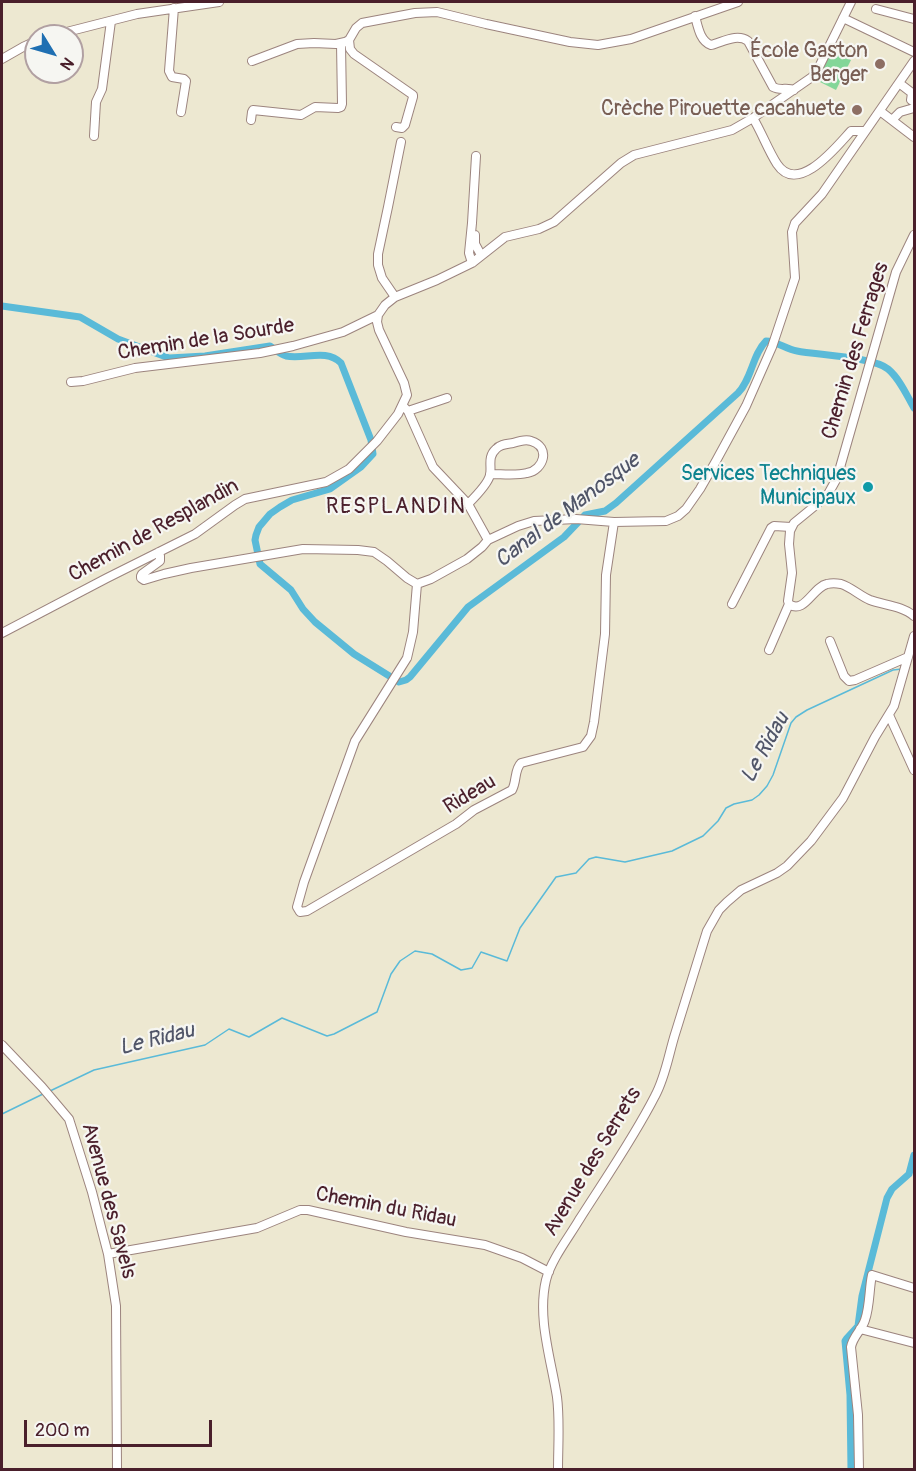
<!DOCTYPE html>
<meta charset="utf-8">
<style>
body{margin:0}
#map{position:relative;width:916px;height:1471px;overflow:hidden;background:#ede8d1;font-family:Pangolin,sans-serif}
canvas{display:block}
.frame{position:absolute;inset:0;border:3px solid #4a1f2b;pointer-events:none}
.north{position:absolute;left:24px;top:24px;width:60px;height:60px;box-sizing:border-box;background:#f6f6f2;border:2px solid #b1a0a2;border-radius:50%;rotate:127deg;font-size:16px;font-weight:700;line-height:24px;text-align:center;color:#4a1f2b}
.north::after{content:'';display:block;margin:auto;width:21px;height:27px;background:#1f6fb2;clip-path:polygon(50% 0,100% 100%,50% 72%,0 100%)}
.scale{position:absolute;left:24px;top:1420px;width:188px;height:27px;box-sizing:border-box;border:3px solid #4a1f2b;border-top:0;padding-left:8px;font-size:18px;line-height:21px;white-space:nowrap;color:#4a1f2b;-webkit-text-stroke:4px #f6f6f2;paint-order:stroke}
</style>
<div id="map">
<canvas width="916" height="1471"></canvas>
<div class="frame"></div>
<div class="north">N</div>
<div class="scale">200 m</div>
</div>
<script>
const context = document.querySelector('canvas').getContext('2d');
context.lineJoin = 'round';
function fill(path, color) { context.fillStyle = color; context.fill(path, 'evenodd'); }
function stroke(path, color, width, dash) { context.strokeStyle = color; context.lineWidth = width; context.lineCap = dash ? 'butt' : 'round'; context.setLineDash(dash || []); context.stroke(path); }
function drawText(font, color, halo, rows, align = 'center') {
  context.font = font + ' Pangolin,sans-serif'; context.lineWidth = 4.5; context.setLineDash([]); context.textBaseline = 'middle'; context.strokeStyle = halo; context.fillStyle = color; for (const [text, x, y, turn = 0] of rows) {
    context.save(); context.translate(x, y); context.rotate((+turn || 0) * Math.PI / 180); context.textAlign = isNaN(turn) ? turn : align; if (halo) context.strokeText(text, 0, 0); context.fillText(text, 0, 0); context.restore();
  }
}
fill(new Path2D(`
 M832,50L851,60L836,90L816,80Z`), '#83d698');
stroke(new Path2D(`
 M50,1091L94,1070L205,1045L229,1029L249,1037L282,1018L327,1036L334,1034L377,1012L391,974L400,961L415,951L432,954L461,970L472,968L481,952L507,961L520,928L556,877L576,873L589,859L596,857L625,862L672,851L703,836L718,821L726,808L734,804L752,800L759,795L767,786L773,775L791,723L796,717L807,710L893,670L902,669
 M2,1114L43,1094`), '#5abad8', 1.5);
stroke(new Path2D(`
 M2,306L80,317L118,339L169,358L205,356L270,346C275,349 279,354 286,356C304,360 326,348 341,363L371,440L373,454L361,467L330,489L292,500L280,507L270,514L259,527L256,535L255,540L260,564L291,590L303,609L315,622L354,654L399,682L406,680L410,677L468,607L564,537L585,515L605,511L616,503L738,393C752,379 752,355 766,341C776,341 786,349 797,351C817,355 874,357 888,369C900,379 907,396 914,408
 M851,1470L850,1395L845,1341L847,1338L858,1326L862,1296L887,1198L892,1189L909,1174L914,1155`), '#5abad8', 7);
const minor = new Path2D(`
 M174,8L169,71L172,77L184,79L186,81L181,112
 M876,9L914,19
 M695,16C698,27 700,41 711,45C723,42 737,33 748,41L773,87C780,91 787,87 794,90
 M843,18L914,52
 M51,36L137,14L219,2
 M349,40L350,49L354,54L413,95V97L405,125L402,128L396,127
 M2,59L23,47L36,41
 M252,61L297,44L314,43L336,44L345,42L349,40L356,28L362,23L415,13L437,12L486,24L570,42L598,45L631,39L738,2
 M899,83L912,93L911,100L914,102
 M880,111L914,137
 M753,118C762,133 768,150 777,164C798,196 837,146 851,131H865
 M251,120L252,112L253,110L301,115L315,107L338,108L341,107L342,104L341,44
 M892,120L900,112L914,108
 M94,136L96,102L102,89L111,21
 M475,235V244L481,255
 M914,235L896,272L837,478L827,496L794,523L790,531L789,544L792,573L788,601L789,604C804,615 813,587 827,584C831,583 836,583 841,584C851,587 860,596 870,600C884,605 903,606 914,616
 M472,263L469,253L472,223L476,156
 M395,297L382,278L378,265V254L388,207L401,142
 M71,382L83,381L135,368L260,353L293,346L343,332L378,315
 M403,406L408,411L433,467L468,504L488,540
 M408,411L447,398
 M468,504C475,497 488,484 490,475C492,466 487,457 496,449C500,444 507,444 513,443C519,441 526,439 531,441C551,447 544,470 527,473C516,476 502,474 490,474
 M614,522L606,575L605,634L594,722L591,736L583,747L521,763C514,770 517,781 512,790L474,810L456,824L307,911L300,912L297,907L304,882L355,741L407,658L413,632L417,584L431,579L467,559L482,547L488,540L518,526L534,521L576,519L614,522L666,521L678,516L686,509L700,489L716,461L746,406L772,347L795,278L792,232L795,223L822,194L914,61
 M159,552L160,556V561L142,574L141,576V578L144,580L164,574L191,568L303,549L358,550L374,552L387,561L407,578L417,584
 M732,604L771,528L774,526L791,527
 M2,633L107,578L195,534L235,505L245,499L326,482L349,469L377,441L398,414L407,395L404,383L379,330L377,322L378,315L385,305L395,297L437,280L472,263L505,237L539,229L554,222L621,163L634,155L732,130L753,118L812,77L817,71L851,2
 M830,641L844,676L849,681L855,680L908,657
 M769,650L789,604
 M889,715L914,770
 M2,1045L42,1087L69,1119L92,1192L102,1231L108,1254L116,1306L117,1470
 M108,1254L257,1228L300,1210H308L406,1232L485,1245L522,1258L549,1272
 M860,1329L914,1343
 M558,1470C558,1446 560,1420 557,1397C551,1359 537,1318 546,1280C551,1260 569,1237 579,1220C605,1179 633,1139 655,1096C666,1076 669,1052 676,1031C686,998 697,964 707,931L719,910L727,902L741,890L777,873L787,866L811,841L843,798L875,737L894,706L914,636
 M859,1470L858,1415L851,1347C853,1336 862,1330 865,1320C870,1306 869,1289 872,1275L914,1288`);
stroke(minor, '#9c847e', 10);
stroke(minor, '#fff', 8);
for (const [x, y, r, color] of [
 [880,64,6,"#8d6e63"],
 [857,110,6,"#8d6e63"],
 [868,487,6,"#0f9aa8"]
]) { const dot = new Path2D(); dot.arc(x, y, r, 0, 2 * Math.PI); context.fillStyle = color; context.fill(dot); stroke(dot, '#f6f6f2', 2); }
drawText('21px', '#785e54', '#f6f6f2', [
 ["École Gaston",868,52],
 ["Berger",868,76],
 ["Crèche Pirouette cacahuete",845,110]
], 'right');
drawText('21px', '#4a1f2b', '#f6f6f2', [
 ["Chemin de la Sourde",206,340,-9],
 ["Chemin des Ferrages",856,351,-73],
 ["Chemin de Resplandin",154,531,-29],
 ["Rideau",470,795,-31],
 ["Avenue des Serrets",593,1162,-59],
 ["Avenue des Savels",108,1201,75],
 ["Chemin du Ridau",386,1208,11]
]);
drawText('21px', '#0d838f', '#f6f6f2', [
 ["Services Techniques",856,475],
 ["Municipaux",856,499]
], 'right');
context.letterSpacing = '1.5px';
drawText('22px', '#4a1f2b', '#f6f6f2', [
 ["RESPLANDIN",396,507]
]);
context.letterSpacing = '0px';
drawText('italic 22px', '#505568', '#f6f6f2', [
 ["Canal de Manosque",568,511,-37],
 ["Le Ridau",766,748,-61],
 ["Le Ridau",157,1040,-14]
]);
</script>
